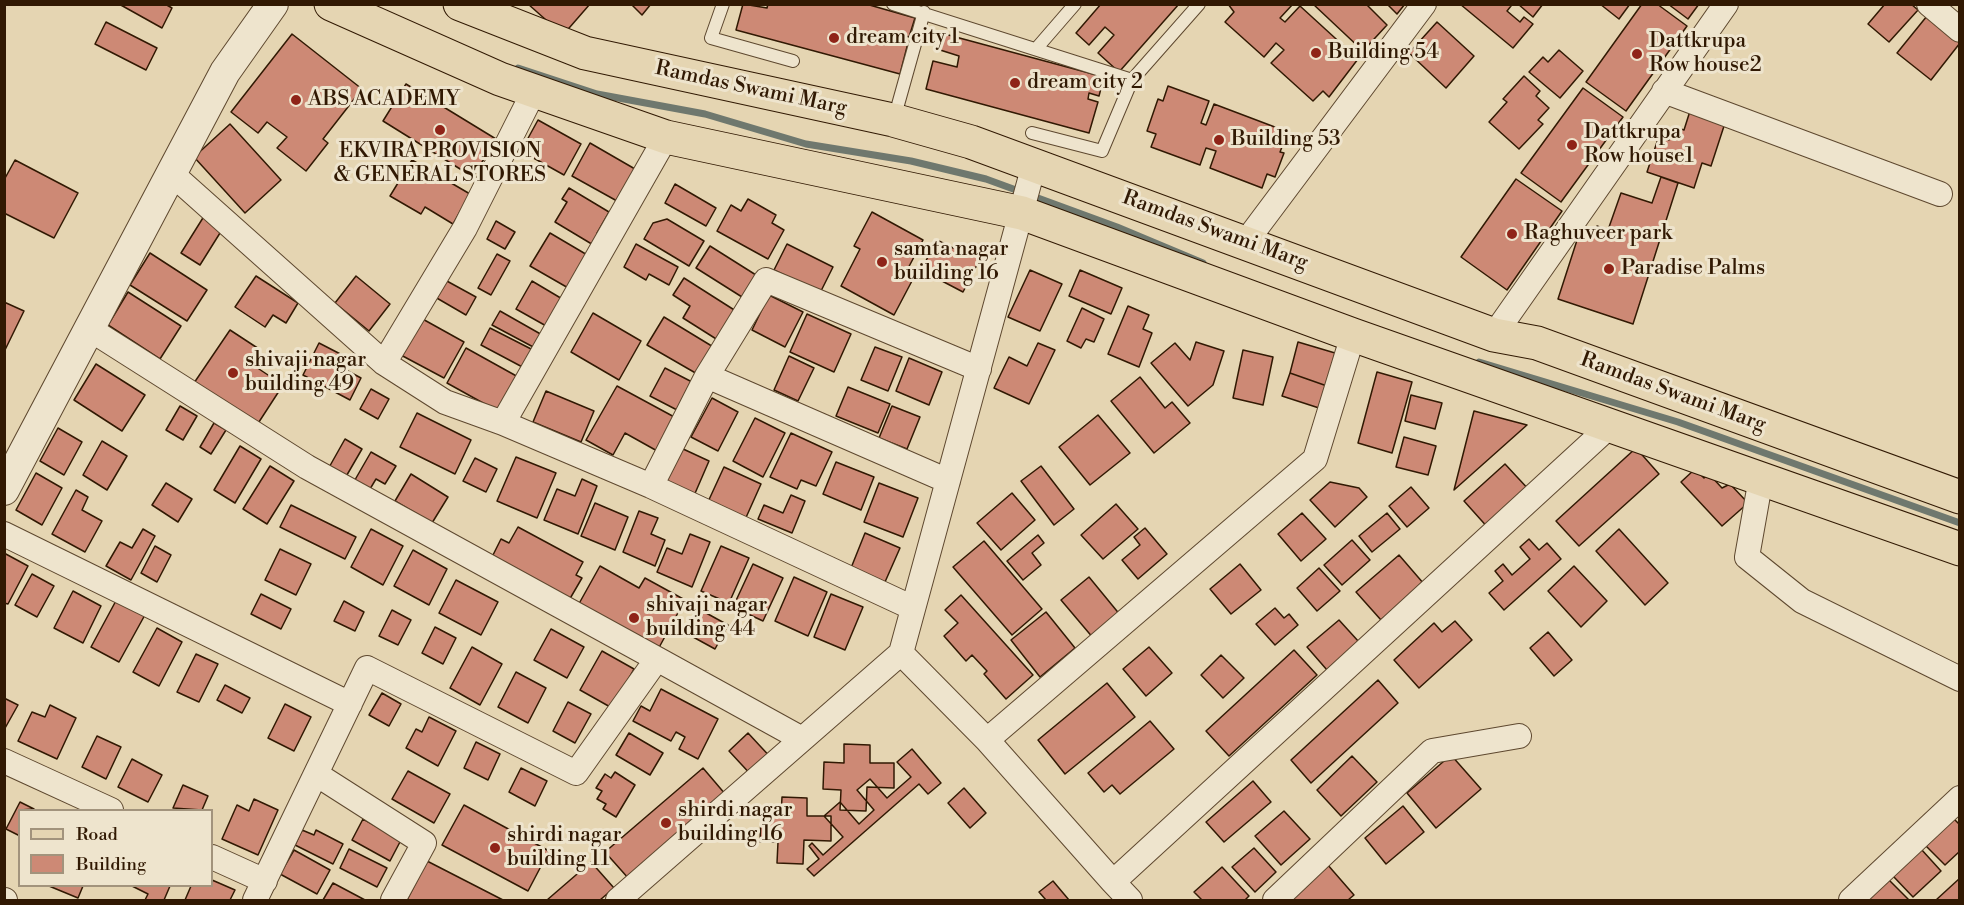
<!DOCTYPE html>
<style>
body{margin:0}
#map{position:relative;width:1964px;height:905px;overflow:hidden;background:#e5d5b2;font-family:"Libre Bodoni",serif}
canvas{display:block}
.frame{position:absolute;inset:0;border:6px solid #311903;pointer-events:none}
.legend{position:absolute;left:18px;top:809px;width:195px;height:78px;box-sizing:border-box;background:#eee4cd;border:2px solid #a2937c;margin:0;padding:8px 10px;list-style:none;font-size:18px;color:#311903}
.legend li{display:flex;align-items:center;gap:12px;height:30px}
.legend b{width:30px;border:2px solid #a2937c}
</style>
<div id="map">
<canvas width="1964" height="905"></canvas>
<div class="frame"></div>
<ul class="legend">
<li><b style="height:8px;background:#e5d5b2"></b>Road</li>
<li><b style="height:16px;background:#cd8975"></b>Building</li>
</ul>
</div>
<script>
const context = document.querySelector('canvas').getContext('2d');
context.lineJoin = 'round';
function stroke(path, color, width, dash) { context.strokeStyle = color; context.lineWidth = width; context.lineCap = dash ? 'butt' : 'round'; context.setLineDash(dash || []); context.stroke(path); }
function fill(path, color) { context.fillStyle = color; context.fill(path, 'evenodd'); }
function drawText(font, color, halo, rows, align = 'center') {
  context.font = font + ' "Libre Bodoni",serif'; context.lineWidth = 6; context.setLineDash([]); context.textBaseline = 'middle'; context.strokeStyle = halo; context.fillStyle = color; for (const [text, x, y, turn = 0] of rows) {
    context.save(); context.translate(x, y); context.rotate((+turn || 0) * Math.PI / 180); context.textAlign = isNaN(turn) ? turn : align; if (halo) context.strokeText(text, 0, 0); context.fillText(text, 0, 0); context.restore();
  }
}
stroke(new Path2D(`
 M518,68L597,94L705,114L806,144L911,161L986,179L1117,227L1203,263
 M1479,362L1678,422L1960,523`), '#6f786e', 7);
const building = new Path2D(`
 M119,4H165L172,8L162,28Z
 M528,4H590L563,35Z
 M631,4H651L642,15Z
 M743,4L767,8L768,4H866L915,18L909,37L900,34L898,40L908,43L900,74L736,30Z
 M1101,4H1179L1119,72L1098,53L1114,35L1105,27L1089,45L1076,33Z
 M1293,4L1280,18L1285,22L1300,6L1358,59L1329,97L1323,91L1313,101L1271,63L1284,50L1276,43L1264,57L1225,22L1234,12L1228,4Z
 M1313,4H1366L1387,25L1363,51Z
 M1387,4H1405L1397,14Z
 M1460,4H1509L1511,6L1507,11L1520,22L1524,17L1533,24L1513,48Z
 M1518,4H1543L1533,17Z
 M1600,4H1630L1619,19Z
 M1642,4H1657L1687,26L1626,111L1586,82Z
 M1668,4H1699L1688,19Z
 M1885,4H1911L1918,10L1889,42L1868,24Z
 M1927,16L1960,43L1931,80L1897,53Z
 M106,22L157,48L146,70L95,44Z
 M1437,22L1474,56L1446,88L1409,53Z
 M941,33L1104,77L1099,96L1089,93L1088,99L1098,102L1089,133L926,89L933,61L957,67L959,56L937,49Z
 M292,34L362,89L323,139L328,143L306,171L277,148L287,137L267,122L258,133L231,112Z
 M1559,50L1583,71L1560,98L1529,72L1543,57L1548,62Z
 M1524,76L1540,91L1536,96L1549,108L1538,120L1543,124L1519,149L1489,122L1507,102L1503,99Z
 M406,84L496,139L473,177L383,121Z
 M1168,86L1209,101L1201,123L1206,125L1214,104L1288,132L1280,152L1284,153L1275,177L1267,174L1262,188L1210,168L1216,151L1206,148L1200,165L1151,147L1156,134L1147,131L1158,99L1163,101Z
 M1583,88L1623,117L1561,202L1521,173Z
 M1690,111L1725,123L1711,166L1702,163L1694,188L1647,172L1659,136L1669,140L1674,127L1684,130Z
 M538,120L581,144L564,175L521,151Z
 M230,124L281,180L245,213L194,157Z
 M590,143L635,169L617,201L572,176Z
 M15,160L78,193L54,238L4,213V180Z
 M412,160L470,194L453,224L425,207L421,214L390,196Z
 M1661,177L1678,183L1633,324L1558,299L1579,234L1593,239L1597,226L1608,230L1621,193L1652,203Z
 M1516,179L1562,211L1507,290L1461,257Z
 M675,184L716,208L706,226L665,203Z
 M569,188L609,212L597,233L601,235L595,246L555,222L567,202L562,199Z
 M748,199L776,215L772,223L784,230L768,259L717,231L731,205L741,211Z
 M872,212L923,240L905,274L913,279L894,315L841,286L860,249L854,246Z
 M206,213L225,225L200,265L181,253Z
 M667,219L704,241L689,266L644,239L653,223Z
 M496,221L515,232L505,249L487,239Z
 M550,233L589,256L570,289L530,266Z
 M937,240L953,248L956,244L981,257L963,292L921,270Z
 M636,244L678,267L669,285L649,274L646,280L624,267Z
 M787,244L833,267L820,293L774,270Z
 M710,246L756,275L742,297L696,268Z
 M150,253L207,290L187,321L130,285Z
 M497,254L510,261L491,295L478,288Z
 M1030,270L1062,284L1040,331L1008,317Z
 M1080,270L1122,288L1111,314L1069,296Z
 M256,276L298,303L286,323L273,315L265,327L235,307Z
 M356,276L390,304L369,331L335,303Z
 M684,278L739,313L721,342L683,318L690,306L673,295Z
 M445,280L476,297L466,315L435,297Z
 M532,281L564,300L548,327L516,309Z
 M128,292L181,326L160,359L108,325Z
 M769,295L803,312L785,347L752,330Z
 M4,302L24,311L4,352Z
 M1128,306L1149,315L1143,329L1152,333L1139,367L1108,354Z
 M1082,308L1104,319L1094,342L1086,339L1081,348L1067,341Z
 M500,311L544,336L537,349L492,325Z
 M593,313L641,341L619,380L571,352Z
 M807,314L851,334L834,372L790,352Z
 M419,317L464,342L444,378L399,354Z
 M664,317L715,348L699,375L647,345Z
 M490,328L537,352L528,370L481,345Z
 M230,330L259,349L250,363L283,385L257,425L194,383Z
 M1196,342L1224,351L1213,385L1188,406L1151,363L1175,343L1190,360Z
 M1298,342L1335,353L1327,386L1290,373Z
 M319,343L352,360L346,370L361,378L350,400L303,375Z
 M1038,343L1055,350L1029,404L994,388L1009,357L1027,366Z
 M875,347L902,357L888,391L861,380Z
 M466,348L520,378L501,413L447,383Z
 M1243,350L1273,357L1263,405L1233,398Z
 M789,356L814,368L798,401L774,390Z
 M909,358L942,372L929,405L896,391Z
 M96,364L145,395L122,431L74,400Z
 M665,368L694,383L679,411L650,396Z
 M1377,372L1412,382L1392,453L1358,443Z
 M1290,373L1327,386L1319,408L1282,396Z
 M1140,377L1165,408L1172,402L1190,423L1154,453L1111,401Z
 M617,386L678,419L659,452L625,433L613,455L586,440Z
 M848,387L890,404L878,433L836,416Z
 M371,389L389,399L378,419L360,409Z
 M546,391L594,411L581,442L533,422Z
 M1411,395L1442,403L1435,429L1405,421Z
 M712,398L738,412L718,451L691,437Z
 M180,406L197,416L183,440L166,430Z
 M892,406L920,417L907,449L879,438Z
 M1474,411L1527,425L1454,490Z
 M417,413L471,440L455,474L400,447Z
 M1098,415L1130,453L1090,485L1059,447Z
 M755,418L785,433L763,477L733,461Z
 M214,423L226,430L211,454L200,447Z
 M58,428L82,442L64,475L40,461Z
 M791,433L832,452L816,486L801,480L797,489L770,477Z
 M1404,437L1436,446L1428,475L1396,467Z
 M345,439L362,449L344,480L327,471Z
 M102,441L127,456L107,490L83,475Z
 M240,446L261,459L235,503L214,490Z
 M681,448L709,461L693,498L664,485Z
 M1636,448L1659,474L1579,546L1556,521Z
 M371,452L396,466L385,484L376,479L367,494L352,485Z
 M516,457L556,473L537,518L497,501Z
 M475,458L497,469L486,492L463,481Z
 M836,462L874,477L861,510L823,494Z
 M1505,464L1531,492L1490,530L1464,501Z
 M270,466L294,481L267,524L243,509Z
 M1041,466L1074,509L1054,525L1021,481Z
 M724,467L761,484L744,522L707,504Z
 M1695,469L1704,478L1709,474L1722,488L1730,484L1748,503L1722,526L1681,482Z
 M36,473L62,488L42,525L16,510Z
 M411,474L448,497L432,523L395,501Z
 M582,479L597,486L578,534L544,520L557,489L575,496Z
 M1330,482L1359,488L1367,497L1335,527L1310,500Z
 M166,483L192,499L178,522L152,505Z
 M879,483L918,498L903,537L864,522Z
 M1411,487L1429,508L1407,527L1389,506Z
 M76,490L88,497L82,510L102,521L85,552L52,534Z
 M1012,493L1035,520L1001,550L977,523Z
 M791,495L805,501L792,533L758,519L764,505L783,513Z
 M595,503L628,517L615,550L581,536Z
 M1116,504L1138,529L1103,559L1081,535Z
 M291,505L356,537L345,559L280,527Z
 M639,511L658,518L651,534L665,540L655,566L623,552Z
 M1302,513L1326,539L1301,561L1278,534Z
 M1387,513L1400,529L1372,552L1359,536Z
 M518,527L583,562L576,575L582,578L568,602L491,559L501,539L509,543Z
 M1145,528L1167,554L1138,579L1122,560L1140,545L1134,537Z
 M143,529L155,536L131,580L106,566L120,542L132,548Z
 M371,529L403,546L383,585L351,567Z
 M1619,529L1668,583L1645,605L1596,551Z
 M865,533L900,548L885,582L851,568Z
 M690,534L710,542L692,587L657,572L667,548L682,554Z
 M1038,535L1044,543L1032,553L1041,565L1023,580L1007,561Z
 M1529,539L1539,550L1547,543L1561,559L1504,610L1489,593L1503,581L1495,571L1503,564L1512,575L1530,559L1520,547Z
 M1352,540L1370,560L1342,585L1324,565Z
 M984,541L1042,609L1012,635L953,567Z
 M155,546L171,555L157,582L141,573Z
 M721,546L749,558L729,603L701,591Z
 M280,549L311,564L296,595L265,580Z
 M413,550L447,569L429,605L394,586Z
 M4,553L28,566L8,604L4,603Z
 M1399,555L1424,584L1381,620L1356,592Z
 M753,564L783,578L763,621L733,607Z
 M1240,564L1261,590L1231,614L1210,589Z
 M600,566L639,588L645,578L685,600L656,653L576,609Z
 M1574,566L1607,601L1581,627L1548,591Z
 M1319,568L1340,591L1317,611L1297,588Z
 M32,574L54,586L37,617L15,605Z
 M794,577L827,592L808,636L775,621Z
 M1089,577L1121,616L1094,639L1061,600Z
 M456,580L498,602L481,635L439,613Z
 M73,591L101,606L83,643L54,628Z
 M261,594L291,609L281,629L251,614Z
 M831,594L863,607L845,650L814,637Z
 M961,595L1033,675L1006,699L984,674L987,671L972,655L966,661L944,636L958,623L945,610Z
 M118,597L146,613L119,662L91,647Z
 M344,601L364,612L355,631L334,621Z
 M697,608L728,625L715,649L684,632Z
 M1275,608L1284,618L1289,614L1298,625L1275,645L1256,624Z
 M392,610L411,620L398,645L379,636Z
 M1046,612L1075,648L1040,677L1011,640Z
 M1339,620L1359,642L1327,670L1307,647Z
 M1455,621L1472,640L1419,688L1394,660L1434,623L1442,632Z
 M435,627L456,638L443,664L422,653Z
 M157,628L182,642L159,686L133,672Z
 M551,629L584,647L567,678L534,660Z
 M1548,632L1572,660L1554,676L1530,648Z
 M472,647L502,664L480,705L450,688Z
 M1149,647L1172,673L1146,696L1123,669Z
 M1294,650L1317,675L1229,756L1206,731Z
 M602,651L634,669L612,708L580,690Z
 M196,654L218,664L199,702L177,692Z
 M1221,655L1244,678L1223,698L1201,675Z
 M516,672L546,688L528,723L498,707Z
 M1378,680L1398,703L1311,783L1291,760Z
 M1107,683L1135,717L1065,774L1038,740Z
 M225,685L250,698L242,713L217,700Z
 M661,689L718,719L698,759L679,749L685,737L676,732L671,741L633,721L641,706L650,711Z
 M382,693L401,704L389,726L369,715Z
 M4,698L18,705L4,730Z
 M568,702L591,714L575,743L553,731Z
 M285,704L311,717L294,751L268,738Z
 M50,705L76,718L57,759L18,741L32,712L45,717Z
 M429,717L456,731L438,766L406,748L416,729L422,732Z
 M1150,721L1174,749L1120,794L1112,785L1104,792L1088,773Z
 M629,733L663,753L650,775L616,755Z
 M748,733L774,761L754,778L729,751Z
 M97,736L121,747L106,779L82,767Z
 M476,742L500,754L488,780L464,768Z
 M844,744L870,745V763H894V788L867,787L866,811L840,810L841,790L823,789L824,762L844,763Z
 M912,749L941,783L928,794L919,784L814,876L807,869L819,859L809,846L812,843L823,855L843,837L824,816L840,802L859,824L874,810L857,790L870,779L887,798L911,777L897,762Z
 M1451,755L1481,789L1436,828L1407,793Z
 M1352,756L1377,782L1341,816L1317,790Z
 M132,759L162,775L148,802L118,787Z
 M521,768L547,781L535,806L509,792Z
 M703,768L726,795L629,879L605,852Z
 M408,771L450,794L434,823L392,799Z
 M615,772L635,785L616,817L603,809L606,804L597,799L602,791L596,788L605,774L611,778Z
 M1253,781L1271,802L1224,842L1206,822Z
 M183,785L208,796L202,810L173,808Z
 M964,788L986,813L970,828L948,803Z
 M782,797L807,798V816H831V841L804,840L803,864L777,863L778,842H760L761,815L781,816Z
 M254,799L278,810L258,855L222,839L237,805L249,811Z
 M20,802L34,809L20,810V836L6,829Z
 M464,805L549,851L528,891L442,845Z
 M1403,806L1424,832L1386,864L1365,838Z
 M1284,811L1310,839L1281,865L1255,836Z
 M1952,817L1960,825V851L1945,865L1924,844Z
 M363,819L401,840L390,861L352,840Z
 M302,830L314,835L316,830L343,844L333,864L295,845Z
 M1254,848L1276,872L1255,892L1232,867Z
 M349,849L387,868L377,887L340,868Z
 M1921,849L1941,871L1913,897L1893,876Z
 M294,850L330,870L317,894L280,874Z
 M427,861L503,900H407Z
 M591,862L614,888L600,900H547Z
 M1327,864L1354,895L1348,900H1286Z
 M1222,867L1249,896L1245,900H1202L1194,892Z
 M1885,876L1909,900H1860Z
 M1960,878V900H1936Z
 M212,880L235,890L230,900H185L191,886H212Z
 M1053,881L1069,900H1046L1039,892Z
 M333,883L365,900H323Z
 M49,886H83L78,898Z
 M132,886H170L164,900H145L148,894Z`);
fill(building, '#cd8975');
stroke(building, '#311903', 1.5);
const service = new Path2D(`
 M723,4L711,38L793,61
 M893,4L1132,80L1199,4
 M1036,49L1075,4
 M894,119L924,12
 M1032,133L1102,151L1132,80`);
const minor = new Path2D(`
 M1929,4L1960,30
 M1664,91L1940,194
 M666,137L503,423L651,486L913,608
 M171,173L384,363L445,402L503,423
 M1245,243L1424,4
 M88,328L307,467L657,659
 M1494,335L1726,4
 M384,363L465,228L534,91
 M707,376L766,280L979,369
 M1761,478L1747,557L1802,601L1960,679
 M651,486L707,376L948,481
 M4,534L350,704
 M901,653L987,740L1113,882L1611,425
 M987,740L1315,459L1353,335
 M4,761L111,810
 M316,774L424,843L393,900
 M212,857L265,881
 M1113,882L1130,900
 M4,900H5
 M255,900L367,668L576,773L657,659L802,739
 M618,900L901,653L1034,165
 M1275,900L1432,751L1519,736
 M1851,900L1960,798`);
const tertiary = new Path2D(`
 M4,490L225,72L273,4`);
const primary = new Path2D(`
 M331,4L500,79L666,137L1022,213L1353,335L1960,549
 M460,4L585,53L893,120L971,142L1494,335L1537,343L1960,497`);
stroke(service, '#5e482f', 14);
stroke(minor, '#5e482f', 26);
stroke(tertiary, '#5e482f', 32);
stroke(primary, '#311903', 35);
stroke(service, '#eee4cd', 12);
stroke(minor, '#eee4cd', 24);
stroke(tertiary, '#eee4cd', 30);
stroke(primary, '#e5d5b2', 33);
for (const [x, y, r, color] of [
 [834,38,6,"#8f2418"],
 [1316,53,6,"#8f2418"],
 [1637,54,6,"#8f2418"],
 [1015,83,6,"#8f2418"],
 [296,100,6,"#8f2418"],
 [440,130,6,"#8f2418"],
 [1219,140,6,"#8f2418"],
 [1572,145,6,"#8f2418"],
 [1512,234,6,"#8f2418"],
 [882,262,6,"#8f2418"],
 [1609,269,6,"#8f2418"],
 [233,373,6,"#8f2418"],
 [634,618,6,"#8f2418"],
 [666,823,6,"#8f2418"],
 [495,848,6,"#8f2418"]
]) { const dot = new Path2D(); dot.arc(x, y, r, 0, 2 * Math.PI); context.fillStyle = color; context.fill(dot); stroke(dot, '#eee4cd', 2); }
drawText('21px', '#311903', '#eee4cd', [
 ["dream city 1",846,38],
 ["Dattkrupa",1649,42],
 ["Row house2",1649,66],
 ["Building 54",1328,53],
 ["dream city 2",1027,83],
 ["ABS ACADEMY",308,100],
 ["Dattkrupa",1584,133],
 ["Row house1",1584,157],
 ["Building 53",1231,140],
 ["EKVIRA PROVISION",440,152,"center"],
 ["& GENERAL STORES",440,176,"center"],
 ["Raghuveer park",1524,234],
 ["samta nagar",894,250],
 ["building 16",894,274],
 ["Paradise Palms",1621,269],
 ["shivaji nagar",245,361],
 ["building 49",245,385],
 ["shivaji nagar",646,606],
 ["building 44",646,630],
 ["shirdi nagar",678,811],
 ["building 16",678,835],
 ["shirdi nagar",507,836],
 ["building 11",507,860]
], 'left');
drawText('21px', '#311903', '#eee4cd', [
 ["Ramdas Swami Marg",751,89,12],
 ["Ramdas Swami Marg",1215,231,20],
 ["Ramdas Swami Marg",1673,393,20]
]);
</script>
